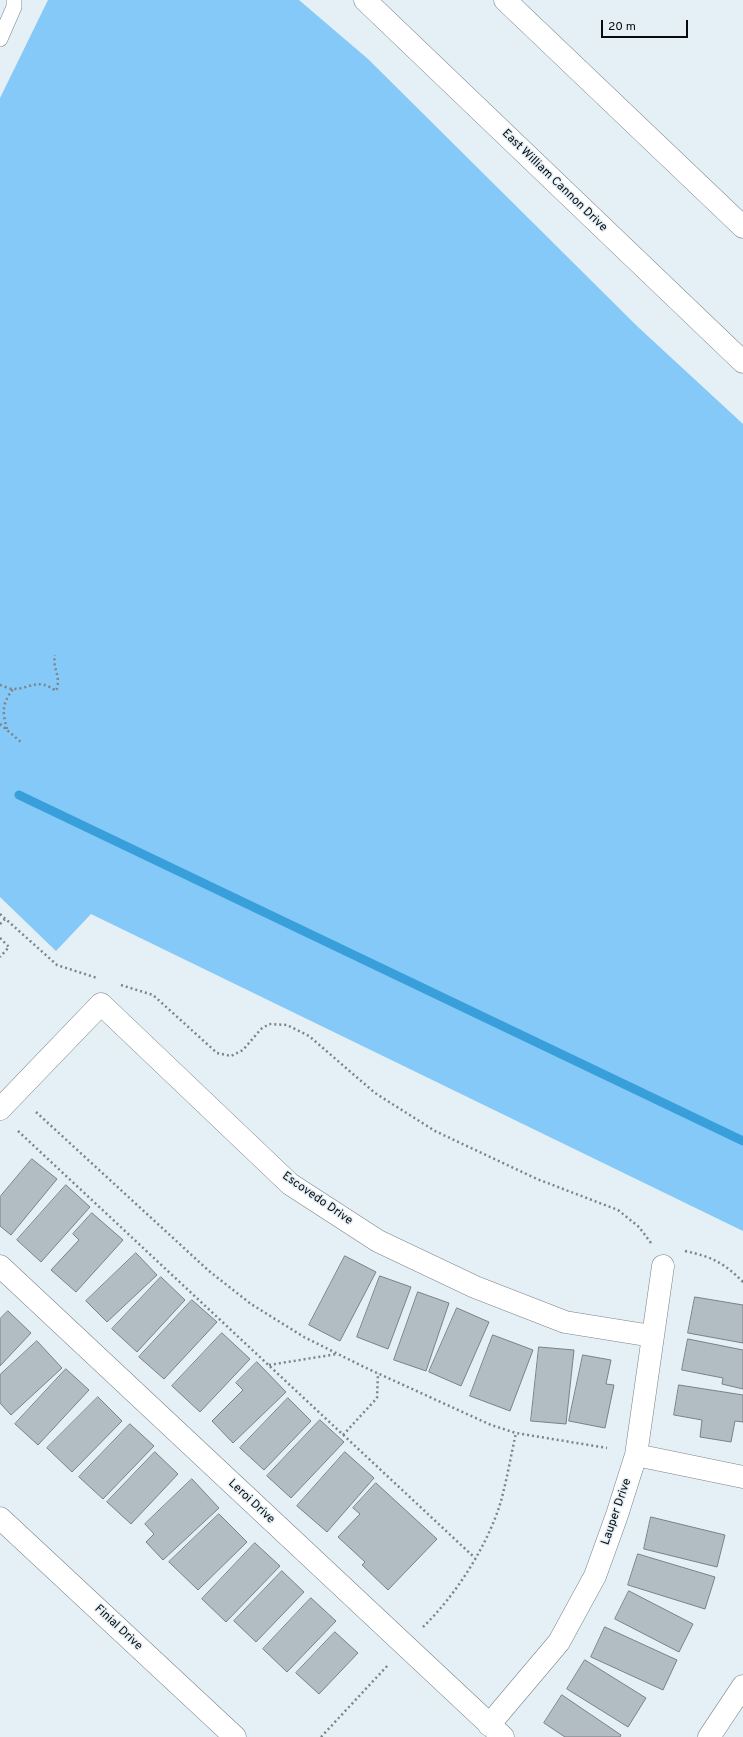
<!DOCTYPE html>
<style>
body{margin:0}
#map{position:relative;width:743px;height:1737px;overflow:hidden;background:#e4eff6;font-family:Overpass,sans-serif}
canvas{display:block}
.scale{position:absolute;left:601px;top:20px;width:87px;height:18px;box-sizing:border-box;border:2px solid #090c0e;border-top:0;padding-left:5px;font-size:12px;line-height:14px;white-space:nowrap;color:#090c0e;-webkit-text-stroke:3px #e4eff6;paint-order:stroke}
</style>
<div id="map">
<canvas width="743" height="1737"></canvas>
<div class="scale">20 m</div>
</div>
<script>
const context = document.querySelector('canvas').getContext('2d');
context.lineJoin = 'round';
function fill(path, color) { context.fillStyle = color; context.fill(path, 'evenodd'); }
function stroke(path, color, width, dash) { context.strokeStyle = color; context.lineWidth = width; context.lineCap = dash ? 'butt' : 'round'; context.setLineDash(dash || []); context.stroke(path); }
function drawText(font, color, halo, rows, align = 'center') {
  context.font = font + ' Overpass,sans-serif'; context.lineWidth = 3; context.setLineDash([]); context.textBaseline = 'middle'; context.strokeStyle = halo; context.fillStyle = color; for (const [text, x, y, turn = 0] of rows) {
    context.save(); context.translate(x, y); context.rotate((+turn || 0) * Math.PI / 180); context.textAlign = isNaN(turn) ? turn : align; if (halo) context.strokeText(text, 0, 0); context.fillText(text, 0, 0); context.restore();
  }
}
fill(new Path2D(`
 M48,0H299L368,59L638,327L743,424V1231L91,914L56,951L0,897V98Z`), '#84c9f7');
stroke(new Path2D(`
 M19,795L743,1141`), '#399fda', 9);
const building = new Path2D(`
 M32,1159L57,1179L11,1235L0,1226V1197Z
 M66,1185L90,1207L41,1262L17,1240Z
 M92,1213L123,1240L76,1292L51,1270L79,1240L73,1234Z
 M136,1253L157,1275L107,1322L86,1301Z
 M345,1256L376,1272L340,1341L309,1325Z
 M380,1276L411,1287L388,1349L357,1337Z
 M161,1277L185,1300L137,1352L112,1329Z
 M418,1292L449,1303L426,1371L394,1360Z
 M695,1297L743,1305V1343L688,1333Z
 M192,1300L217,1322L164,1379L139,1357Z
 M457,1308L489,1322L461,1386L429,1372Z
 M8,1311L31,1333L0,1366V1319Z
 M222,1333L250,1359L200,1412L172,1386Z
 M493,1335L533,1350L510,1411L470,1396Z
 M688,1339L743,1350V1389L722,1384L723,1378L682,1370Z
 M37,1341L62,1368L11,1415L0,1403V1375Z
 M539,1347L574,1350L566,1424L531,1421Z
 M583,1355L611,1360L606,1384L614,1385L605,1428L569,1421Z
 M257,1362L286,1392L233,1443L212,1421L243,1390L236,1383Z
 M66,1369L89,1390L38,1445L15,1424Z
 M679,1385L743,1395V1422L735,1421L731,1442L700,1437L702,1420L674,1415Z
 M98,1397L122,1421L72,1472L47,1448Z
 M288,1398L311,1421L264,1470L240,1448Z
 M320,1420L344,1442L291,1498L267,1476Z
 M130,1424L154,1446L103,1499L79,1477Z
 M155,1452L178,1474L131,1524L107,1502Z
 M345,1452L374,1478L327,1532L297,1506Z
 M192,1479L219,1508L163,1560L146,1542L154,1534L145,1524Z
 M376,1483L437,1539L388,1590L362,1565L365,1562L338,1537L360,1514L353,1508Z
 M219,1514L247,1542L198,1590L169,1562Z
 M651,1517L725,1535L717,1567L644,1549Z
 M255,1543L280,1566L226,1622L202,1599Z
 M638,1554L715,1577L705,1609L628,1585Z
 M282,1571L304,1592L256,1642L234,1621Z
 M629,1591L693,1624L679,1652L615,1619Z
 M311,1598L336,1621L287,1672L263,1649Z
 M605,1627L677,1660L663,1690L591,1657Z
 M335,1632L358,1653L319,1694L296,1673Z
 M585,1660L646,1698L628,1727L567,1689Z
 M562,1695L621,1735L620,1737H565L544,1723Z`);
fill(building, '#b2bcc3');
stroke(building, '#788188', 1);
const service = new Path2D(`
 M0,39L14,7V0`);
const minor = new Path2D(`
 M0,1109L101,1004L290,1184L378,1241L475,1287L565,1322L652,1336
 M0,1266L503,1737
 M636,1455L743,1477
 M0,1518L235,1737
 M489,1725L559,1642L595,1576L617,1515L636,1455L663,1266
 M709,1737L743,1686`);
const tertiary = new Path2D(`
 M365,0L743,362
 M505,0L743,227`);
stroke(service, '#798389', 16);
stroke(minor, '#798389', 23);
stroke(tertiary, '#798389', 23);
stroke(new Path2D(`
 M0,685C4,686 9,689 13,689C31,689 37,677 56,691C62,676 52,670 55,655
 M0,724L22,743
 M7,729C2,711 2,704 13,689
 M0,914L57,965L97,978
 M0,924L5,919
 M0,938L9,947L0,957
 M121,985L153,995L217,1053L231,1056L243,1050L261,1029L269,1024L287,1025L309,1036L375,1093L435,1131L537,1179L618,1210L639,1227L651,1243
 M36,1112L209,1271L251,1304L304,1337L364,1367L491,1425L516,1433L607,1448
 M18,1131L475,1558
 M685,1251C712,1257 723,1262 743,1282
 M269,1365L337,1354
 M343,1435L377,1398L378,1373
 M423,1627C456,1595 488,1545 501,1501C507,1479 511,1455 516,1433
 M321,1737L389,1664`), '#7d8488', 2.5, [2, 3]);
stroke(service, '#fff', 15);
stroke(minor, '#fff', 22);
stroke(tertiary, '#fff', 22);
drawText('12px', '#090c0e', '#e4eff6', [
 ["East William Cannon Drive",554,181,44],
 ["Escovedo Drive",317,1199,35],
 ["Leroi Drive",251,1502,43],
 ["Lauper Drive",617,1512,-71],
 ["Finial Drive",118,1628,43]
]);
</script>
